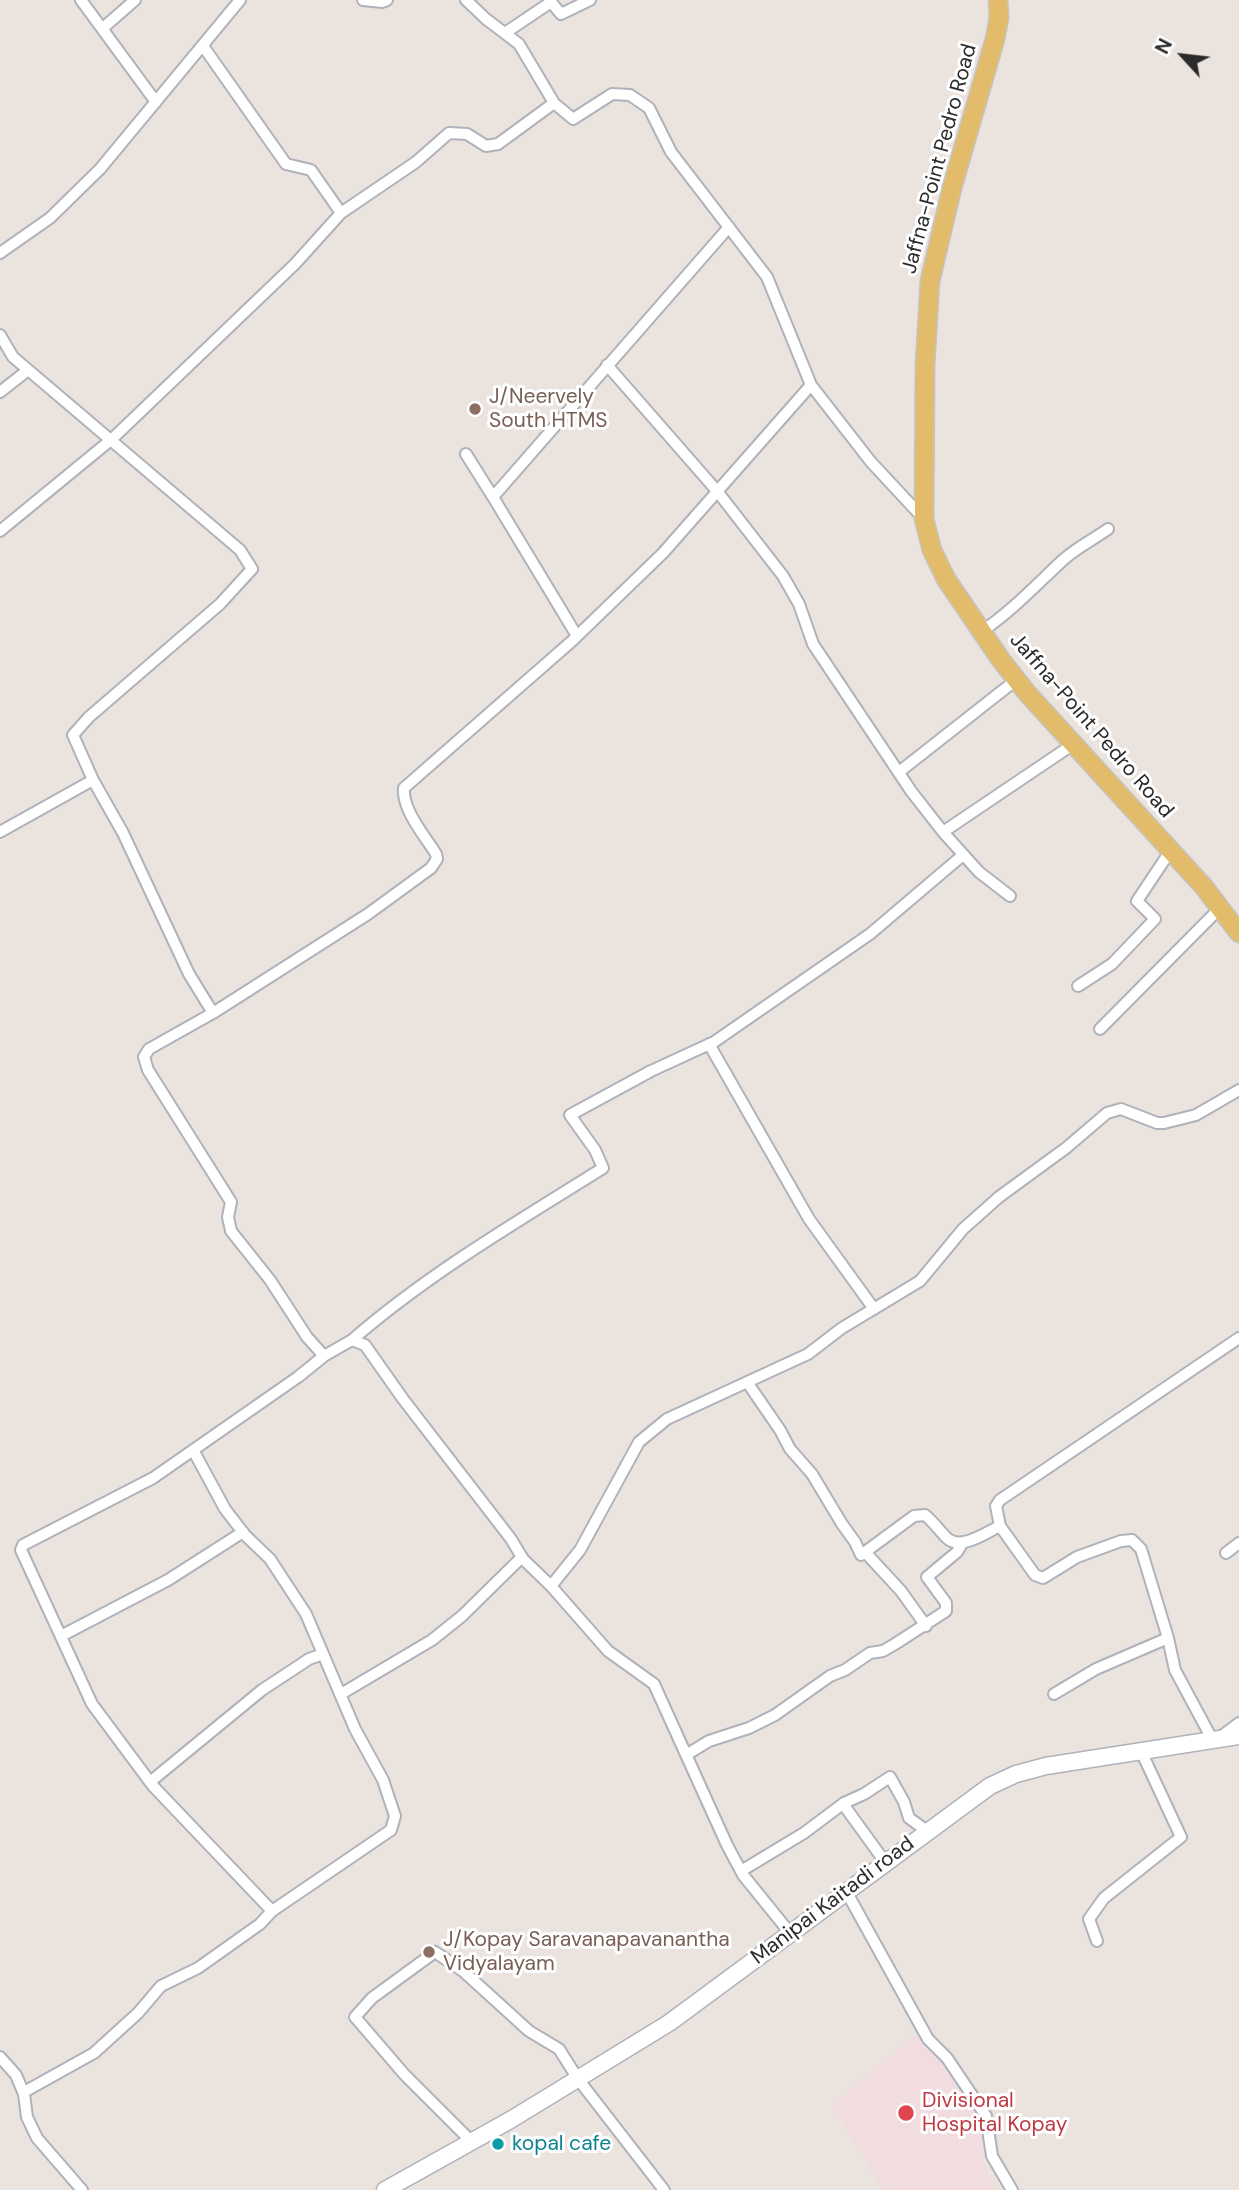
<!DOCTYPE html>
<style>
body{margin:0}
#map{position:relative;width:1239px;height:2190px;overflow:hidden;background:#ebe4de;font-family:"DM Sans",sans-serif}
canvas{display:block}
.north{position:absolute;left:1148px;top:21px;width:70px;height:70px;-webkit-text-stroke:5px #fff;paint-order:stroke;rotate:297deg;font-size:19px;font-weight:700;line-height:28px;text-align:center;color:#2b2b2b}
.north::after{content:'';display:block;margin:auto;width:24px;height:32px;background:#2b2b2b;clip-path:polygon(50% 0,100% 100%,50% 72%,0 100%)}
</style>
<div id="map">
<canvas width="1239" height="2190"></canvas>
<div class="north">N</div>
</div>
<script>
const context = document.querySelector('canvas').getContext('2d');
context.lineJoin = 'round';
function fill(path, color) { context.fillStyle = color; context.fill(path, 'evenodd'); }
function stroke(path, color, width, dash) { context.strokeStyle = color; context.lineWidth = width; context.lineCap = dash ? 'butt' : 'round'; context.setLineDash(dash || []); context.stroke(path); }
function drawText(font, color, halo, rows, align = 'center') {
  context.font = font + ' "DM Sans",sans-serif'; context.lineWidth = 6; context.setLineDash([]); context.textBaseline = 'middle'; context.strokeStyle = halo; context.fillStyle = color; for (const [text, x, y, turn = 0] of rows) {
    context.save(); context.translate(x, y); context.rotate((+turn || 0) * Math.PI / 180); context.textAlign = isNaN(turn) ? turn : align; if (halo) context.strokeText(text, 0, 0); context.fillText(text, 0, 0); context.restore();
  }
}
fill(new Path2D(`
 M922,2030L981,2121L983,2158L990,2180L997,2190H883L832,2105Z`), '#f1dcdf');
const street = new Path2D(`
 M81,0L156,102
 M363,0L382,2L387,0
 M466,0L486,19L519,44L554,103
 M103,28L135,0
 M505,33L551,2L561,14L590,0
 M203,46L286,164L311,170L341,213
 M0,253L50,218L100,169L240,0
 M0,335L13,357L240,550L252,569L220,604L89,717L73,735L93,780L123,833L189,974L213,1013L149,1049L144,1057L148,1070L231,1202L228,1217L231,1231L270,1280L307,1337L324,1356L352,1340L365,1345L403,1399L511,1539L523,1559L551,1586L608,1651L654,1684L727,1845L743,1875L790,1933
 M607,365L717,491L783,576L799,604L813,644L911,791L943,832L979,872L1010,896
 M0,392L28,370
 M466,454L493,497L729,227
 M493,497L577,636
 M0,531L112,439L295,264L341,213L416,162L449,133L467,134L486,146L498,144L554,103L573,119L612,94L630,95L649,108L671,152L767,277L811,385L871,462L924,519
 M981,632C1012,611 1036,585 1063,560C1076,548 1094,539 1108,529
 M899,772L1016,680
 M0,832L93,780
 M943,832L1075,743
 M1078,986L1112,964L1155,919L1137,901L1171,850
 M213,1013L368,914L431,868L437,859L436,854C425,836 402,810 404,788L572,641L663,553L811,385
 M1100,1029L1220,908
 M709,1044L809,1219L874,1309
 M352,1340C429,1273 517,1222 603,1168L595,1150L570,1115L651,1071L714,1042L870,934L963,855
 M747,1382L780,1430L790,1449L812,1474L842,1524L855,1542L861,1555L914,1516L925,1515C934,1522 940,1532 948,1539C962,1550 987,1532 1000,1526
 M865,1552L901,1591L926,1626
 M1226,1553L1239,1543
 M551,1586L580,1550L639,1442L667,1419L808,1354L842,1328L920,1281L963,1229L999,1197L1066,1148L1107,1113L1121,1109L1157,1123H1164L1196,1115L1239,1090
 M61,1636L168,1580L243,1532
 M341,1694L432,1640L462,1616L522,1557
 M1054,1694L1096,1669L1168,1638
 M1219,1738L1239,1723
 M1212,1739L1175,1670L1168,1638L1141,1549L1132,1540L1121,1541L1077,1557L1043,1578L1035,1575L1000,1526L996,1506L1000,1500L1239,1338
 M686,1755L709,1741L749,1728L775,1715L830,1676L845,1670L870,1653L883,1651L895,1644L946,1611V1603L927,1577L957,1552L963,1542
 M150,1782L262,1690L309,1659L323,1654
 M843,1804L885,1862
 M741,1871L804,1833L844,1803L864,1794L890,1777L904,1802L909,1818L927,1831
 M846,1891L928,2039L947,2058L986,2116L992,2156L1012,2190
 M272,1911L153,1786L92,1704L21,1550L23,1545L153,1478L298,1377L324,1356
 M1097,1941L1089,1919L1104,1898L1181,1837L1141,1751
 M0,2057L16,2075L24,2094L27,2117L37,2138L82,2190
 M24,2092L94,2053L138,2013L161,1986L198,1968L260,1924L272,1911L391,1830L395,1816L383,1780L355,1729L306,1614L270,1559L245,1535L225,1509L193,1450
 M472,2142L404,2074L355,2017L372,1998L435,1952L463,1971L529,2031L559,2049L578,2079L664,2190`);
const secondary = new Path2D(`
 M385,2190L512,2119L669,2023L990,1786L1016,1774L1046,1766L1239,1736`);
const primary = new Path2D(`
 M998,0L999,18L995,39L952,188L930,281L925,365L924,519L932,550L946,579L1001,660L1027,693L1204,887L1239,933`);
stroke(street, '#afb2ba', 14);
stroke(secondary, '#afb2ba', 19);
stroke(primary, '#c4c4c4', 21);
stroke(street, '#fff', 10);
stroke(secondary, '#fff', 16);
stroke(primary, '#e3bc6b', 18);
for (const [x, y, r, color] of [
 [475,409,7,"#8d6e63"],
 [429,1952,7,"#8d6e63"],
 [906,2113,9,"#e0444e"],
 [498,2144,7,"#0f9aa8"]
]) { const dot = new Path2D(); dot.arc(x, y, r, 0, 2 * Math.PI); context.fillStyle = color; context.fill(dot); stroke(dot, '#fff', 2.5); }
drawText('21px', '#2b2b2b', '#fff', [
 ["Jaffna-Point Pedro Road",940,159,-75],
 ["Jaffna-Point Pedro Road",1091,726,49],
 ["Manipai Kaitadi road",833,1901,-37]
]);
drawText('21px', '#785e54', '#fff', [
 ["J/Neervely",489,397],
 ["South HTMS",489,421],
 ["J/Kopay Saravanapavanantha",443,1940],
 ["Vidyalayam",443,1964]
], 'left');
drawText('21px', '#be3a42', '#fff', [
 ["Divisional",922,2101],
 ["Hospital Kopay",922,2125]
], 'left');
drawText('21px', '#0d838f', '#fff', [
 ["kopal cafe",512,2144]
], 'left');
</script>
